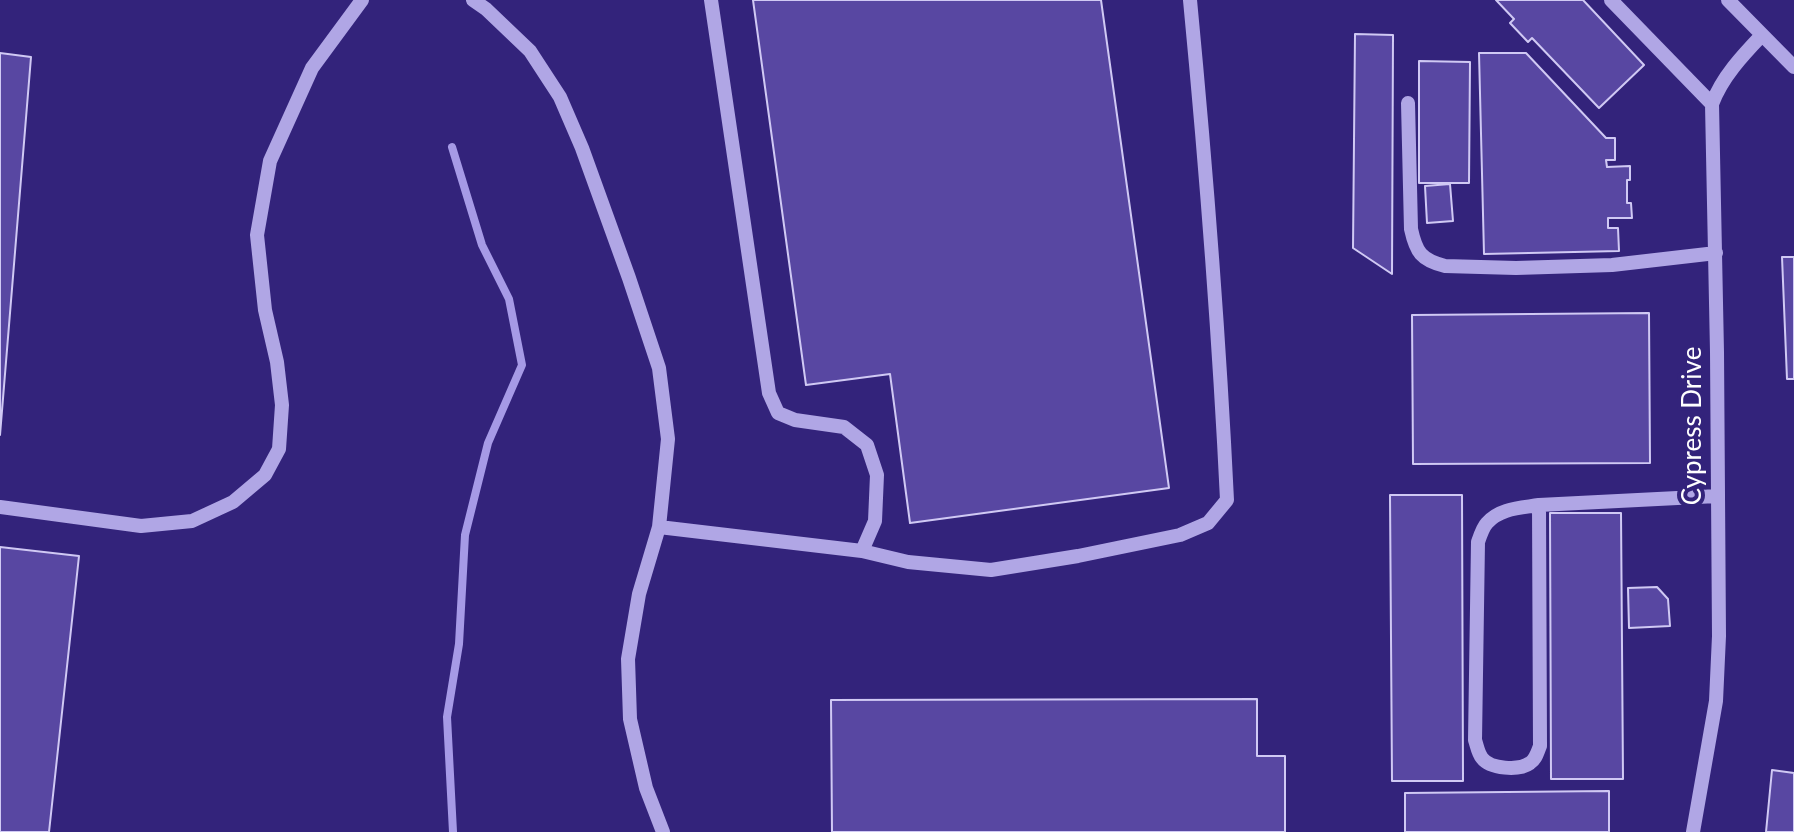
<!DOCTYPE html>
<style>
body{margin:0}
canvas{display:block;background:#33237b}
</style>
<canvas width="1794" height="832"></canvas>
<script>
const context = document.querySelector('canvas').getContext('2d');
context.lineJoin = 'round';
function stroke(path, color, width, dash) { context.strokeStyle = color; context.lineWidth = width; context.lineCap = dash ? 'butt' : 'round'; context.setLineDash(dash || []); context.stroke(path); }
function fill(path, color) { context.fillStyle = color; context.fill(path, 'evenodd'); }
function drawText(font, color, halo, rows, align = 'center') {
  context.font = font + ' Lato,sans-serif'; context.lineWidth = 8; context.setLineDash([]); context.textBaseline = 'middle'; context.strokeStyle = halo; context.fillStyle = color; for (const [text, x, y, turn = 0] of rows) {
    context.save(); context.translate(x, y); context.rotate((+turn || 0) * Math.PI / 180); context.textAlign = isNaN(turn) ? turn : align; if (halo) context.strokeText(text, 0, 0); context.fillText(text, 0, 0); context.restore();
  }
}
stroke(new Path2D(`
 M452,147L482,245L509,299L522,365L488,443L465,535L459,644L447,717L453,832`), '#a69ae6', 8);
const building = new Path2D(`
 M753,0H1101L1169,488L910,523L890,374L806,385Z
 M1496,0H1583L1644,65L1599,108L1532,38L1528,42L1510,23L1514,19Z
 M1355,34L1393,35L1392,274L1353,248Z
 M0,53L31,57L0,435Z
 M1479,53H1526L1606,138H1615V160H1606L1607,167L1630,166V180H1627V203H1631L1632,218H1608V228H1618L1619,251L1484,254Z
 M1419,61L1470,62L1469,183H1419Z
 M1450,184L1453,221L1427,223L1425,186Z
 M1782,257H1794V379H1787Z
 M1649,313L1650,463L1413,464L1412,315Z
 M1390,495H1462L1463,781H1392Z
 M1550,513H1621L1623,779H1551Z
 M0,547L79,556L49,832H0Z
 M1657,587L1668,599L1670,626L1629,628L1628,588Z
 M1257,699V756H1285V832H832L831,700Z
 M1772,770L1794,773V832H1766Z
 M1609,791V832H1405V793Z`);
fill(building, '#5847a2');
stroke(building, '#d0c9f4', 2);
stroke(new Path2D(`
 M473,0L486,9L530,51L560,97L582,148L629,278L659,368L668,439L659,527L639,594L628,659L630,719L646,788L663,832
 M711,0L769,393L778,413L795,420L844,427L867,445L877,475L875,521L862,551
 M1611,0L1712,104
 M1728,0L1794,67
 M1408,103L1411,229C1416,252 1421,260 1445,266L1516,268L1612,265L1716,253
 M1539,505L1540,746C1537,753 1536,759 1530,763C1519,771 1490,769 1482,758C1478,753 1477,746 1475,740L1478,542C1480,536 1483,527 1487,523C1500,508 1521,508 1539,505L1717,496
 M0,507L141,526L192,521L233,502L265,475L279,449L282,405L277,362L265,310L257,235L270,161L312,68L362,0
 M659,527L862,551L908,562L991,570L1078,556L1180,535L1208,523L1227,500C1219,333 1206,167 1190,0
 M1693,832L1716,701L1719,636L1717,352L1712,104C1722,77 1743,55 1762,35`), '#b0a6e5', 14);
drawText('26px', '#fff', '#33237b', [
 ["Cypress Drive",1693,426,-90]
]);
</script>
